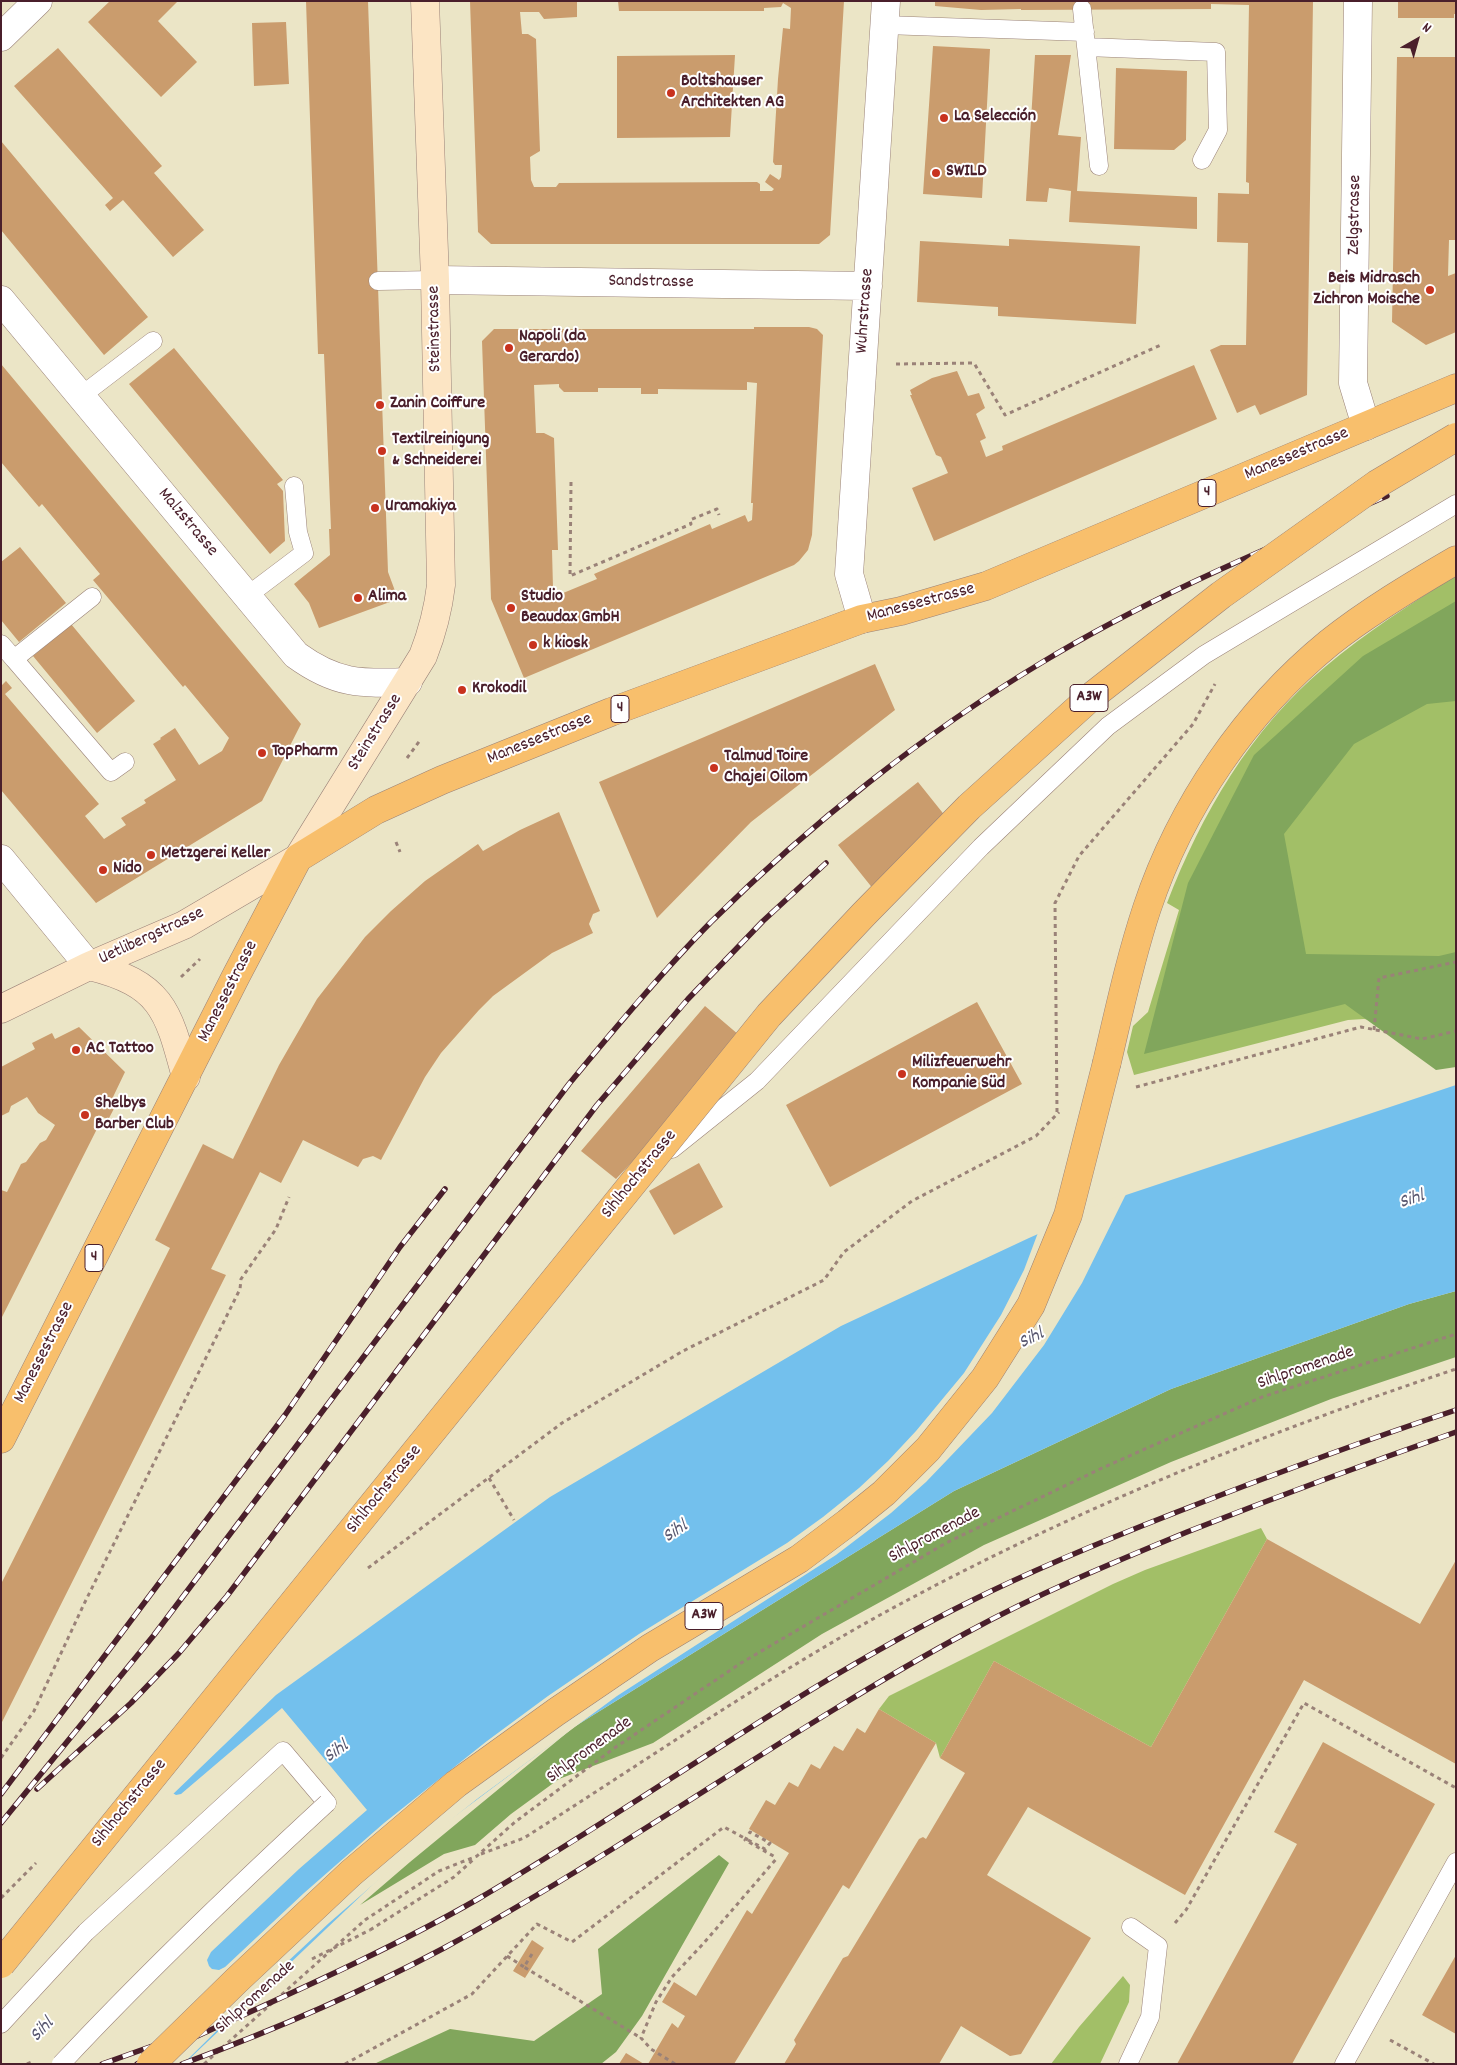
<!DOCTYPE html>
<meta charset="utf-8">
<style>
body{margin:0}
#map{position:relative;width:1457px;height:2065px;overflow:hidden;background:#ebe5c6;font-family:Dekko,sans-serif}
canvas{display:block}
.frame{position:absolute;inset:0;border:2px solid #4a1f2b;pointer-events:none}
.north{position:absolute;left:1392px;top:15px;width:50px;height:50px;-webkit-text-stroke:4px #fff;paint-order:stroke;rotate:38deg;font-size:14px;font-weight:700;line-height:20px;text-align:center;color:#4a1f2b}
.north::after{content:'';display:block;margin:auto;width:18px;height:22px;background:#4a1f2b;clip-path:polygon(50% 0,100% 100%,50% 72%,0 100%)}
</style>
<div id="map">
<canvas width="1457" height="2065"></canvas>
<div class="frame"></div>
<div class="north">N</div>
</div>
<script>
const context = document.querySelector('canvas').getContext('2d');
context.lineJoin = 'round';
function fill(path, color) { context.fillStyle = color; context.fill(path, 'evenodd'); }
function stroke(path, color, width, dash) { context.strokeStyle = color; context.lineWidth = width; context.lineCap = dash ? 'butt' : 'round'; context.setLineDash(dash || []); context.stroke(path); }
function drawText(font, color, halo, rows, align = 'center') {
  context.font = font + ' Dekko,sans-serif'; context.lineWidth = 4; context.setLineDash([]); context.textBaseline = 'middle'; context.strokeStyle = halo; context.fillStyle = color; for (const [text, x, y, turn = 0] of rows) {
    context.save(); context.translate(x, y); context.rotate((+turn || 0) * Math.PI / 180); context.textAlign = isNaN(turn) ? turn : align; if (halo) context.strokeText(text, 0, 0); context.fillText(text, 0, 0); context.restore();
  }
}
fill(new Path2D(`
 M1456,575V1017L1411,1027L1364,1019L1348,1020L1134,1075L1127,1052L1133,1026L1148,1012L1179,910L1167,903C1202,813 1250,730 1325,667C1366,632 1411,604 1456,575Z
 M1261,1528L1267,1539L1151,1747L994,1661L940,1758L936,1743L879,1709L889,1696L1113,1584L1145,1570Z
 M1123,1976L1130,1985L1129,2002L1100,2064H1051L1079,2027Z`), '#a2bf67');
fill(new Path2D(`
 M1456,601V701L1427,704L1354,744L1284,834L1306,954L1439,956L1456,952V1067L1436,1070L1345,1004L1144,1054L1188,883L1254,755L1363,656Z
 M1456,1291V1357L1331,1399L1171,1462L984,1545L822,1634L653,1743L559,1779L511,1814L475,1845L444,1854L360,1905L410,1862L574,1727L954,1491L1171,1389L1409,1304Z
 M719,1855L729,1863L642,2016L616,2052L601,2064H374L450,2029L534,2041L602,1994L598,1949Z`), '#81a65c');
fill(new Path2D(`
 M1456,1085V1291L1409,1304L1171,1389L954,1491L574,1727L407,1852L184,2064H1L13,1948L276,1695L550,1497L841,1326L1029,1238L1126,1195Z`), '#73c0ed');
fill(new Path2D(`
 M1127,1192L1082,1283L1044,1345L992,1413L926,1482L891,1513L836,1555L617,1696L477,1799L406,1856L329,1923L269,1979L183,2064H1V1957L171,1792L176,1795L181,1794L282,1708L367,1810L299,1869L211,1952L207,1960L209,1966L212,1969L219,1970L225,1967L304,1893L384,1823L487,1741L548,1696L639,1634L787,1543L823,1517L859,1488L888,1461L916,1431L964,1373L1001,1315L1024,1270L1039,1230Z`), '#ebe5c6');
fill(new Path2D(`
 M110,1H178L158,21L197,62L161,97L88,22Z
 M306,1H368L388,572L398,599L319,628L309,603L294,584L330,555L329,529H331L324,354H318Z
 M470,1H577V17L544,19L539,12H520L522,34H528L536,39L540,151L530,157L531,180L534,187H556L559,183L757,182L760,184V191H772L774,189L765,182L770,174L779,180L781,177L782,165H775L773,162L778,79L783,28L790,29L791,8L783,3L781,7L764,8V11H619L618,1H844L830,235L819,244H491L478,232Z
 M935,1H1313L1307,395L1260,415L1255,405L1237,413L1210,350L1221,345H1246L1248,243L1217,242L1218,193L1249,194V183L1246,182L1249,5L1211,4V9L1021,10V9L981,10L935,6Z
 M1398,1H1456V14H1454V18H1398Z
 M286,22L289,84L254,86L252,23Z
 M933,46L990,49L982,198L923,194Z
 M58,48L162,166L154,173L204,230L173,257L123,200L110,211L105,205L113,198L14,86Z
 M735,55L730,137L617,138V56Z
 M1035,55H1071L1058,135L1081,137L1077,191L1197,197V229L1069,222L1071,191L1049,188L1047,202L1026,201Z
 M1397,57H1456V240H1449L1448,276L1456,273V332L1426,345L1392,322Z
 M1116,68L1187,71L1186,140L1174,150L1114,149Z
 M1,141L148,317L104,355L1,230Z
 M1009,239L1140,246L1136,324L998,316V307L917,302L920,241L1009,246Z
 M754,327H809L817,329L823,335L812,535L808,550L799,561L794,565L524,678L491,599L482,341L494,329H754ZM747,382L757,383L751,503H753L752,520L748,522L745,515L712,529L710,524L594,574L597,579L556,596L553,588L552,550H558L554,438L544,433H536L534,385L559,384V387L564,392H598V388H641V394H658V389L747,390Z
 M174,348L283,480L277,484L283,491L285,541L270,554L129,384Z
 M1,364L301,724L262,801L96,903L1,790V686L6,681L12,688L5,694L99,804L85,816L104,839L126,825L121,818L146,803L144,800L176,780L153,744L161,739L160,738L175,728L199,765L222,751L229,738L185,685L183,687L93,580L100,574L42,504L39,507L1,462Z
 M1194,365L1217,419L934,541L912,488L948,473L941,457L936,455L910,395H912L910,390L932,378L957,371L968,396L979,393L985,408L976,414L986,438L980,441L986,457L1003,450L1002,446Z
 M20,547L66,603L19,642L1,620V562Z
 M71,624L135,701L97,733L33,656Z
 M875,664L895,710L751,822L657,918L599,782Z
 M918,782L954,827L874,890L838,845Z
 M559,812L600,911L593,914L589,924L593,933L552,953L493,996L479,1010L441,1053L425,1077L381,1160L373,1156L363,1159L358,1167L303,1140L281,1183L260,1172L211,1269L226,1275L1,1724V1584L170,1248L155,1240L203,1144L233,1159L279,1065L317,999L365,937L391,911L425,881L478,844L483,851L520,830Z
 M977,1002L1022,1084L830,1187L786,1105Z
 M705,1006L746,1041L616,1179L581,1151Z
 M79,1027L125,1072L113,1097L119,1099L108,1120L103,1117L1,1319V1190L7,1192L21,1164L26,1162L40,1143L46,1140L55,1125L38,1113L27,1097L11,1106L9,1112L1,1116V1067L35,1049L32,1043L52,1033L55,1039Z
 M699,1163L723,1207L674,1235L649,1191Z
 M1267,1539L1420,1624L1456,1560V1764L1304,1680L1185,1895L1028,1807L987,1875L1091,1938L1021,2054L1010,2056L961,2026L939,2064H784L796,2044L794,2040L843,1958L848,1956L919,1839L923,1837L926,1839L965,1773L940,1758L994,1661L1151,1747Z
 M879,1709L936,1743L849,1889L843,1885L734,2064H648L672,2023L678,2028L685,2016L662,2002L674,1982L696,1996L747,1910L752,1914L789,1853L749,1829L766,1800L775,1805L789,1782L798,1787L811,1764L820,1769L834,1746L843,1751L857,1728L865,1733Z
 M1323,1742L1435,1804L1292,2064H1177L1297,1844L1274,1832Z
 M532,1940L544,1948L525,1978L513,1971Z
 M1456,1955V2034L1422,2015Z
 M626,2053L644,2064H619Z`), '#ca9c6d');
const lane = new Path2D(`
 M1082,9L1099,166
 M885,25L1085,32
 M1086,47L1216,52L1218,130L1202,160
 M378,281L435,280
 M81,396L153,341
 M247,596L304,553L298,532L294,486
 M1,644L14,659L92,597
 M14,659L111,772L125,762
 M672,1149L757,1081L981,847L1108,726L1204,655L1456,504
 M1,2024L86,1932L283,1751L327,1803
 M1128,2064L1150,2017L1158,1946L1131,1927
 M1344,2064L1456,1862`);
const street = new Path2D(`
 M1358,1L1353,383L1366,426
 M1,37L38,1
 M435,280L868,286
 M1,300L296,655C336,684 360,684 408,682
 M862,619L849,574L886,1
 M1,859L89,966`);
const secondary = new Path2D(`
 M89,966C162,984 168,1010 186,1077
 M1,1009L89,966L184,925L298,858L423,656C432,633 438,611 441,585L435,280L425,1`);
const primary = new Path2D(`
 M1,1439L236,976L298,858L376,810L442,780L611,712L862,619L901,611L986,586L1456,388`);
const highway = new Path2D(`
 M1107,1062C1119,1011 1130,959 1147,908C1181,806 1246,711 1329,643C1368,612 1413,585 1456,560`);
stroke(lane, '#9a8278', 19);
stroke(street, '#9a8278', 29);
stroke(secondary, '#9a8278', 29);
stroke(primary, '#9a8278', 29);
stroke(highway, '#9a8278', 29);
stroke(new Path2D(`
 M896,364L974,363L1005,415L1163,344
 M571,482L570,576L691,524L690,520L717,509L719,515
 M407,758L421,739
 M396,842L400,852
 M181,977L200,959
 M1374,1030L1379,978L1456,962
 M1136,1087L1361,1027L1422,1039L1456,1031
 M1057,1112L1055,903L1079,856L1193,724L1215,684
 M489,1478L514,1520
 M368,1568L562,1423L683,1351L824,1280L844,1252L912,1201L1036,1136L1059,1112
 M1,1758L34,1711L84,1604L240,1289L241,1279L276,1229L289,1197
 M481,1854L524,1838C642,1763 758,1683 880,1615C1064,1514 1258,1435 1456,1369
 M1,1898L36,1863
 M1175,1923L1186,1910L1304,1703L1456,1788
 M370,1930L454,1877L474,1859
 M532,1954L524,1967L641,2038
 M507,1956L524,1967
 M1390,2040L1434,2064
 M204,2064L365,1920L439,1871L477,1856L515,1822L613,1749L741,1663L946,1543L1100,1469L1262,1397L1456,1334
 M345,2064L472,1994L537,1924L572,1942L724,1827L748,1840
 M675,2064L651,2049L641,2038L656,2002L672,1977L703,1944L777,1858`), '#9a8278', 3, [4, 4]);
stroke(lane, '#fff', 18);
stroke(street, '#fff', 28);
stroke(secondary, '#fce5c4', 28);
stroke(primary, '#f8bf6c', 28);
stroke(highway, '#f8bf6c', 28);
const rail = new Path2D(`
 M37,1789L131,1703L179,1653L227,1596L597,1105L688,999L763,921L826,863
 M1,1794L285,1415L400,1247L445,1189
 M1,1823L154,1635L569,1084C615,1028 661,973 711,922C809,825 923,734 1041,663C1151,596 1270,547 1387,496
 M102,2064L189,2033
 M137,2064C251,2010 368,1962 478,1899C644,1802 800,1685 973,1600C1039,1567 1108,1539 1177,1512C1269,1476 1362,1441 1456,1410
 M182,2064C272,2031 360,1993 444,1948C623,1851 787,1730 966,1633C1037,1594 1112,1563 1187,1532C1276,1497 1365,1464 1456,1432`);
stroke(rail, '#4a1f2b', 5.5);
stroke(rail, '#fff', 4, [11]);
const laneBridge = new Path2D(`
 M61,2064C146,1973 236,1887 327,1803`);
const highwayBridge = new Path2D(`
 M1,1964L769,1015L864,914L969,807L1092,696L1221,595L1377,484L1456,437
 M151,2064L237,1980L351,1873L456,1784L556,1712L650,1648L799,1559L847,1523L884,1493L928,1449L985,1378L1031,1305L1068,1215L1107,1062`);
stroke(laneBridge, '#9a8278', 19, []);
stroke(highwayBridge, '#9a8278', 29, []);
stroke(new Path2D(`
 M748,1840L765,1849L770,1843L750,1832L745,1840L777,1858
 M312,1959L370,1930
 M27,2064L34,2061`), '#9a8278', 3, [4, 4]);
stroke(laneBridge, '#fff', 18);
stroke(highwayBridge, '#f8bf6c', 28);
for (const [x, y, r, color] of [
 [671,93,5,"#c8321e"],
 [944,118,5,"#c8321e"],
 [936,173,5,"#c8321e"],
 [1430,290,5,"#c8321e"],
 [509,348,5,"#c8321e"],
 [380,405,5,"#c8321e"],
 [382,451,5,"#c8321e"],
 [375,508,5,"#c8321e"],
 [358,598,5,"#c8321e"],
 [511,608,5,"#c8321e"],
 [533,645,5,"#c8321e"],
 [462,690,5,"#c8321e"],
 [262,753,5,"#c8321e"],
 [714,768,5,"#c8321e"],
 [151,855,5,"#c8321e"],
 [103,870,5,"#c8321e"],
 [76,1050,5,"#c8321e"],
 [902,1074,5,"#c8321e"],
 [85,1115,5,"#c8321e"]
]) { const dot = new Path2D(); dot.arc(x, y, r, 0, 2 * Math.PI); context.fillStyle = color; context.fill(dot); stroke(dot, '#fff', 2); }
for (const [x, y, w] of [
 [1207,493,18],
 [1089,698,38],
 [620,709,18],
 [94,1258,18],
 [704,1616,38]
]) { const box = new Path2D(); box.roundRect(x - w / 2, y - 13.5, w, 27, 4); context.fillStyle = '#fff'; context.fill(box); stroke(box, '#4a1f2b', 1); }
drawText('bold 16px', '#4a1f2b', null, [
 ["4",1207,493],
 ["A3W",1089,698],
 ["4",620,709],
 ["4",94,1258],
 ["A3W",704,1616]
]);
drawText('bold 18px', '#4a1f2b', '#fff', [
 ["Boltshauser",681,83],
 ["Architekten AG",681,104],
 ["La Selección",954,118],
 ["SWILD",946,173],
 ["Beis Midrasch",1420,280,"right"],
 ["Zichron Moische",1420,301,"right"],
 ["Napoli (da",519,338],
 ["Gerardo)",519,359],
 ["Zanin Coiffure",390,405],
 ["Textilreinigung",392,441],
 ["& Schneiderei",392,462],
 ["Uramakiya",385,508],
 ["Alima",368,598],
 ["Studio",521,598],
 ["Beaudax GmbH",521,619],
 ["k kiosk",543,645],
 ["Krokodil",472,690],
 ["TopPharm",272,753],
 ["Talmud Toire",724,758],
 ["Chajei Oilom",724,779],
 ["Metzgerei Keller",161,855],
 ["Nido",113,870],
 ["AC Tattoo",86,1050],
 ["Milizfeuerwehr",912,1064],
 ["Kompanie Süd",912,1085],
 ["Shelbys",95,1105],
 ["Barber Club",95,1126]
], 'left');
drawText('18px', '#4a1f2b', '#fff', [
 ["Zelgstrasse",1356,215,-89],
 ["Sandstrasse",651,283,1],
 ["Wuhrstrasse",866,311,-86],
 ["Steinstrasse",436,329,-91],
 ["Manessestrasse",1297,455,-23],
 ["Malzstrasse",187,523,50],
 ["Manessestrasse",921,604,-15],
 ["Steinstrasse",376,733,-58],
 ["Manessestrasse",540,740,-22],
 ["Uetlibergstrasse",152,937,-25],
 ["Manessestrasse",229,992,-63],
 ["Sihlhochstrasse",640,1175,-51],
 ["Manessestrasse",45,1353,-63],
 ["Sihlpromenade",1306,1369,-19],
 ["Sihlhochstrasse",385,1490,-51],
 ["Sihlpromenade",935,1536,-28],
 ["Sihlpromenade",590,1751,-36],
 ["Sihlhochstrasse",130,1804,-51],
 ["Sihlpromenade",256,1998,-42]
]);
drawText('italic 19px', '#58576f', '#fff', [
 ["Sihl",1412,1201,-18],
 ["Sihl",1032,1340,-26],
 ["Sihl",676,1533,-33],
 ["Sihl",337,1753,-35],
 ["Sihl",43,2031,-46]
]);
</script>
